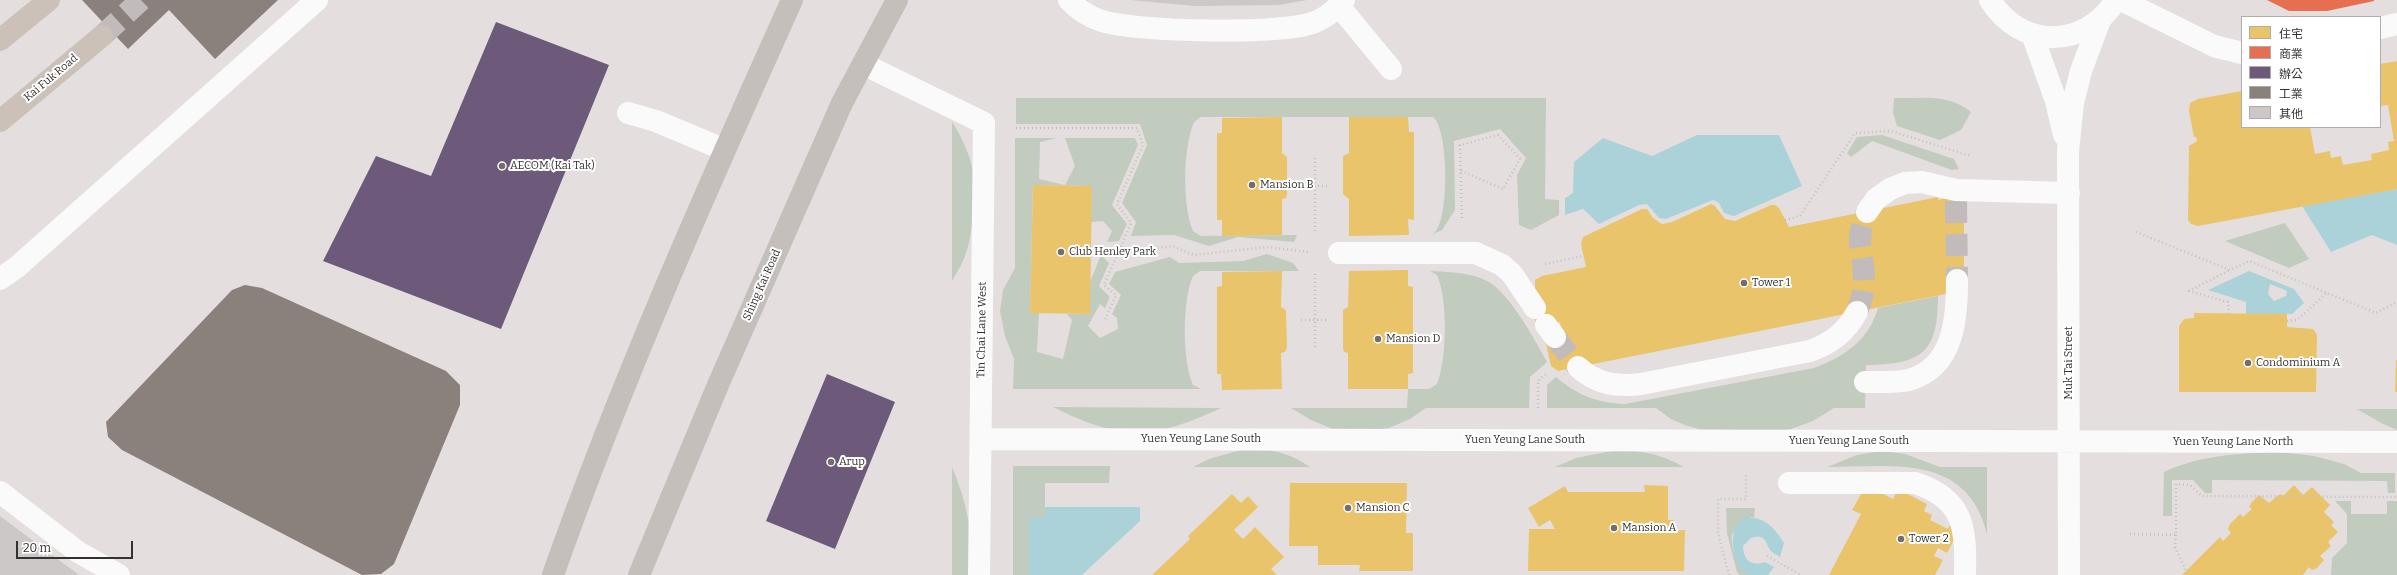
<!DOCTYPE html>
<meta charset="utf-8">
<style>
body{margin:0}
#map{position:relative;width:2397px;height:575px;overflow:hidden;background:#e4dfde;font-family:Bitter,"Noto Sans TC",serif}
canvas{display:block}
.legend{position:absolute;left:2241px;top:16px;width:140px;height:112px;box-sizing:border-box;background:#fff;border:1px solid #aeadac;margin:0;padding:5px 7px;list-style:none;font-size:12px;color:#353130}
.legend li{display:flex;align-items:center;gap:8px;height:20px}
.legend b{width:20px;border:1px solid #aeadac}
.scale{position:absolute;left:16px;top:541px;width:117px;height:18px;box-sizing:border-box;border:2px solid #353130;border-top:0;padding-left:5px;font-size:12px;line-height:14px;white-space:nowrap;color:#353130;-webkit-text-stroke:3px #fff;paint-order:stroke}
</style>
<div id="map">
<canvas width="2397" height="575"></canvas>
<ul class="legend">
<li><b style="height:11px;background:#e9c46a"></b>住宅</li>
<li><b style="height:11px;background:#e76f51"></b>商業</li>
<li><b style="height:11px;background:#6d597a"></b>辦公</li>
<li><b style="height:11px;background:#8a817c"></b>工業</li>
<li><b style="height:11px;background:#ccc8c7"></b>其他</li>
</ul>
<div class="scale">20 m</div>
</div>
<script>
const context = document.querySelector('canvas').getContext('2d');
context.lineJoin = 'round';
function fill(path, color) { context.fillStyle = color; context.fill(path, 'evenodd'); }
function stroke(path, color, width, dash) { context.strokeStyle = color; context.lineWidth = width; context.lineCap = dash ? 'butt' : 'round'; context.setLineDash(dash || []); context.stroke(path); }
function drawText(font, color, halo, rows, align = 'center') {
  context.font = font + ' Bitter,serif'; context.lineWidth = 4; context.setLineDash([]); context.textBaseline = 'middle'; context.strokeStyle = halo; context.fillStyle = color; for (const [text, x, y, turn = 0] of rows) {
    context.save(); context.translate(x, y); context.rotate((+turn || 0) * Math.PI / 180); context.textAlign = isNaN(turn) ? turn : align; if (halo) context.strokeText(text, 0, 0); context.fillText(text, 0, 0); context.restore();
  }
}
fill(new Path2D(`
 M1016,98H1546L1545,199L1559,200V215L1531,230L1519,225L1517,175L1526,158L1500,129L1454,141L1455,210L1442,230L1433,234C1450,224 1449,129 1433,117H1201L1194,122C1183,148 1182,205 1193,231L1201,236L1297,235L1294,242L1238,237L1209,246L1174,235L1131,236L1136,222L1122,203L1147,145L1140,124H1016Z
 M1894,98C1922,99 1947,93 1971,112L1961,130L1940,140L1897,126L1893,113Z
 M952,122C961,136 968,150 972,167C977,186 973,235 966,253C963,263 957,272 952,281Z
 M1882,135L1954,159L1959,169L1952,170L1872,141L1851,157L1847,153L1857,137Z
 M1015,138H1057L1040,142L1039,179L1065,185L1075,166L1065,138H1135L1138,145L1112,205L1127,224L1119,241L1107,242L1112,231L1103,221L1091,222L1092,186L1033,185L1030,313H1039L1037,352L1063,359L1072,320L1067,314H1090V282L1101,255L1109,263L1099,286L1110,297L1105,308L1100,304L1088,326L1100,338L1118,329L1117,318L1112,314L1121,295L1109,284L1115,272L1170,257L1179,263L1243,261L1267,254L1293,263L1299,271H1200L1193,276C1182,301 1182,360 1193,385L1201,389H1013L1014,359L1005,336L1000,311L1003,290L1015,268Z
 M2285,223L2309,259L2289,268L2225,241Z
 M1430,271C1448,272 1470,272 1487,281C1509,292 1535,340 1547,362L1530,377L1529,408H1426L1410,419L1389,428L1372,431L1335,430L1311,420L1291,408H1407L1408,389H1429L1437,384C1447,359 1448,300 1437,275Z
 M1938,296C1938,354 1921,364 1866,365L1865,408H1834L1813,421L1791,429L1768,433L1709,432L1685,425L1671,419L1656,408H1547V385L1556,377C1577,395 1597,403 1625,404L1814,368C1844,357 1869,340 1878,308Z
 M1053,407L1221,408C1152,440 1121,441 1053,407Z
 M2357,409H2397V430L2383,424Z
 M1248,448C1273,450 1288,452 1310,467H1193L1209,459Z
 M1617,450C1645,451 1660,454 1684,467H1555L1576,458Z
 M1882,451L1905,454L1940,467H1987V534C1967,453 1893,467 1827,467L1857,455Z
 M2280,452L2314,456L2344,464L2361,473H2395V493H2388L2387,481L2212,480V493H2205L2193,480H2172V516H2163L2164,472C2200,455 2241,453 2280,452Z
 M1013,466H1110L1109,483H1045V517L1029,518V575H1013Z
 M952,467C967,502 974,537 971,575H952Z
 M2335,501H2351V514H2387V501H2397V575H2331L2332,558L2347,543V514Z
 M1726,508H1755L1754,518L1751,517L1732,534C1730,546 1737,568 1748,575H1740L1737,572L1727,533Z`), '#c1cbbe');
fill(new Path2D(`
 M1697,135H1779L1802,186L1734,216L1724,213L1719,203L1713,200L1666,219L1659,218L1647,204L1639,205L1599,224L1583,209L1565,215V198L1573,193L1574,162L1603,138L1652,156Z
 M2397,189V245L2372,235L2331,252L2302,206Z
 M2249,271L2294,289L2304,303L2292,314H2246V302L2208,290ZM2270,284L2287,291L2286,296L2274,301L2268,294Z
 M1045,507H1140V521L1082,575H1029V517H1045Z
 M1746,518C1765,516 1775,529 1784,543L1780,557C1778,555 1774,554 1772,552C1764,544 1768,533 1751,538L1743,546C1743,560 1752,567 1765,562L1774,567L1768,575H1748C1731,565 1725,527 1746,518Z`), '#abd2d8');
fill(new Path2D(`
 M2397,61V189L2198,226L2191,224L2188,220L2189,150V146L2197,141L2196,137H2194L2189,111L2190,103L2198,99L2242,91V127H2310L2315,154L2330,151L2331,158L2341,156L2343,165L2372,160L2371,154L2389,150L2388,142L2394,141L2388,105L2380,106V64Z
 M1282,117V153L1287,157V194L1286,198L1282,199V235L1222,236V220H1217V133H1222V118Z
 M1349,117H1408L1409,132H1414V220L1408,219L1409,235L1349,236V199L1343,194V156L1349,153Z
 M1033,185L1092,186L1090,314L1030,313Z
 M1938,197V200L1946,198L1956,201L1959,209L1964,210V278L1956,292L1558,371L1551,366L1545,339L1562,336L1560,322L1544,326L1535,321V280L1542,276L1586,267L1581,244L1583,237L1642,209H1647L1653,218L1662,224L1672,222L1711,204L1715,206L1725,219L1735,221L1771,205H1775L1779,208L1789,227Z
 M1408,270V286L1413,287V373L1408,374V389H1348V353L1344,352L1343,348V310L1348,307L1349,271Z
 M1282,271L1281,307L1286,310L1287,348L1285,352L1281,353L1282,389L1222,390L1221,374H1217V287L1222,286V272Z
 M2194,313L2287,314V327L2313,329L2317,335L2316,392H2179V326L2184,319L2194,318Z
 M2396,360H2397V392H2395Z
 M1290,483H1407L1406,533H1413V571H1359L1360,565H1318V546H1289Z
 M1644,485L1668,486V520H1674V530H1685L1684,571H1528L1529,529H1555L1550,520L1539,527L1528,508L1565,486L1568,492H1645Z
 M1866,485L1893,499L1898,489L1927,504L1924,511L1932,515L1930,520L1948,529L1950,525L1959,530L1947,553L1938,548L1934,556L1943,560L1935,575H1829L1861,514L1852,510Z
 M2294,485L2303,495L2312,487L2330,505L2324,512L2334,522L2331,525L2338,532L2328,542L2331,546L2320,556L2324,560L2317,568L2312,570L2309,567L2303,575H2182L2220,537L2223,541L2231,533L2228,529L2230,524L2240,514L2243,517L2252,509L2249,507L2252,502L2259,495L2269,503L2277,496L2281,494L2283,496Z
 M1232,494L1241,503L1248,496L1258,507L1234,530L1243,539L1255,527L1284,557L1271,569L1277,575H1152L1190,539L1188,536Z`), '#e9c46a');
fill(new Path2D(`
 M2267,0H2374V1L2327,11H2289Z`), '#e76f51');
fill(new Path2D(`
 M496,22L609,65L501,329L323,261L376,156L431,176Z
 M827,374L895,402L835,549L766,521Z`), '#6d597a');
fill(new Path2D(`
 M82,0H278L215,59L169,10L128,49Z
 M245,285L262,288L446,371L460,385V405L394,564L381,574L362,575L122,450L108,437L106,422L232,290Z`), '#8a817c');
fill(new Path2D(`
 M1130,0H1307L1279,5L1195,6Z
 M0,516L79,575H0Z`), '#ccc8c7');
stroke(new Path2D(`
 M1956,201L1957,280
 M1857,312C1861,301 1865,291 1864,279C1864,248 1853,245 1867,212
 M1555,337L1578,367`), '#c1bcbb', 22, [22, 11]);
stroke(new Path2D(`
 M102,36L141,0`), '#c1bcbb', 22, [22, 11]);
stroke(new Path2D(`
 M1016,128H1137L1143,145L1117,204L1131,223L1104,285L1116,295L1104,322
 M1315,158V231
 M1461,171L1503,189L1520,159L1498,135L1460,145L1462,221
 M1302,186H1329
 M1785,220L1800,216L1855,133L1891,131L1971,156
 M2136,232L2230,270L2249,261L2376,313L2397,302
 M1118,254L1172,246L1194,255L1267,247L1309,252
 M1545,264L1583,256
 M2229,314L2228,302L2189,291L2230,270
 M1301,320H1328
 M2287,321L2297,320L2327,293
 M1315,347V274
 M1538,408V381L1547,373
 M2130,534L2176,535V484L2190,485L2202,496L2397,497
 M2176,535L2175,547L2188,575
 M1767,556L1801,575
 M1729,575L1718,533V499H1746V473`), '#c3c1c0', 2.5, [1, 3]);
stroke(new Path2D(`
 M1069,0C1077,9 1090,17 1102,21C1136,32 1284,35 1315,22C1326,18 1336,9 1344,0
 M1990,0C2021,50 2085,49 2116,0
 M2121,0L2214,46L2242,53
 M1339,6L1391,69
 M2380,28L2397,24
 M2032,34L2056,101L2064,135
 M863,64L984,123L979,575
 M628,113L656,121L725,150
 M1867,212L1876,199L1890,189L1905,183L1922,182L1956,190L2069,193
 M1339,253H1476L1502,265L1512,274L1535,308
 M0,279L17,267L317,0
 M1546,325L1555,337
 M1578,367C1596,384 1617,387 1641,384L1810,351C1832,343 1846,332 1857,312
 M1865,382C1879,382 1895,383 1909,380C1954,367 1957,319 1957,280
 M981,439L2397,442
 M1789,483H1915C1965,499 1966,529 1965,575
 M0,492L78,552L119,575
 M2069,575L2068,151L2073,103L2081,71L2100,20`), '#fbfafa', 22);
stroke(new Path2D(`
 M553,575C622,379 707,189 792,0
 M639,575L718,385L842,103L897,0`), '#c4bfba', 22);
stroke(new Path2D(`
 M0,40L49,0
 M0,121L102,36`), '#cbc1b9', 22);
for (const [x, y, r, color] of [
 [502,166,4,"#726e6d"],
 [1252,185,4,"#726e6d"],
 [1061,252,4,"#726e6d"],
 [1744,283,4,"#726e6d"],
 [1378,339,4,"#726e6d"],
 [2248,363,4,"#726e6d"],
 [831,462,4,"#726e6d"],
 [1348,508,4,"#726e6d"],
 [1614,528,4,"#726e6d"],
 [1901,539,4,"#726e6d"]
]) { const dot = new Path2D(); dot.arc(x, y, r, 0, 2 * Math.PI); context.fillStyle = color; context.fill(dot); stroke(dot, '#fff', 1.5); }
drawText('11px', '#353130', '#fff', [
 ["Kai Fuk Road",51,78,-40],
 ["Shing Kai Road",762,285,-66],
 ["Tin Chai Lane West",982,330,-89],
 ["Muk Tai Street",2069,363,-90],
 ["Yuen Yeung Lane South",1201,439],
 ["Yuen Yeung Lane South",1525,440],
 ["Yuen Yeung Lane South",1849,441],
 ["Yuen Yeung Lane North",2233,442]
]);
drawText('11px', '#353130', '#fff', [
 ["AECOM (Kai Tak)",510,166],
 ["Mansion B",1260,185],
 ["Club Henley Park",1069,252],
 ["Tower 1",1752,283],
 ["Mansion D",1386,339],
 ["Condominium A",2256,363],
 ["Arup",839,462],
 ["Mansion C",1356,508],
 ["Mansion A",1622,528],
 ["Tower 2",1909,539]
], 'left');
</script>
